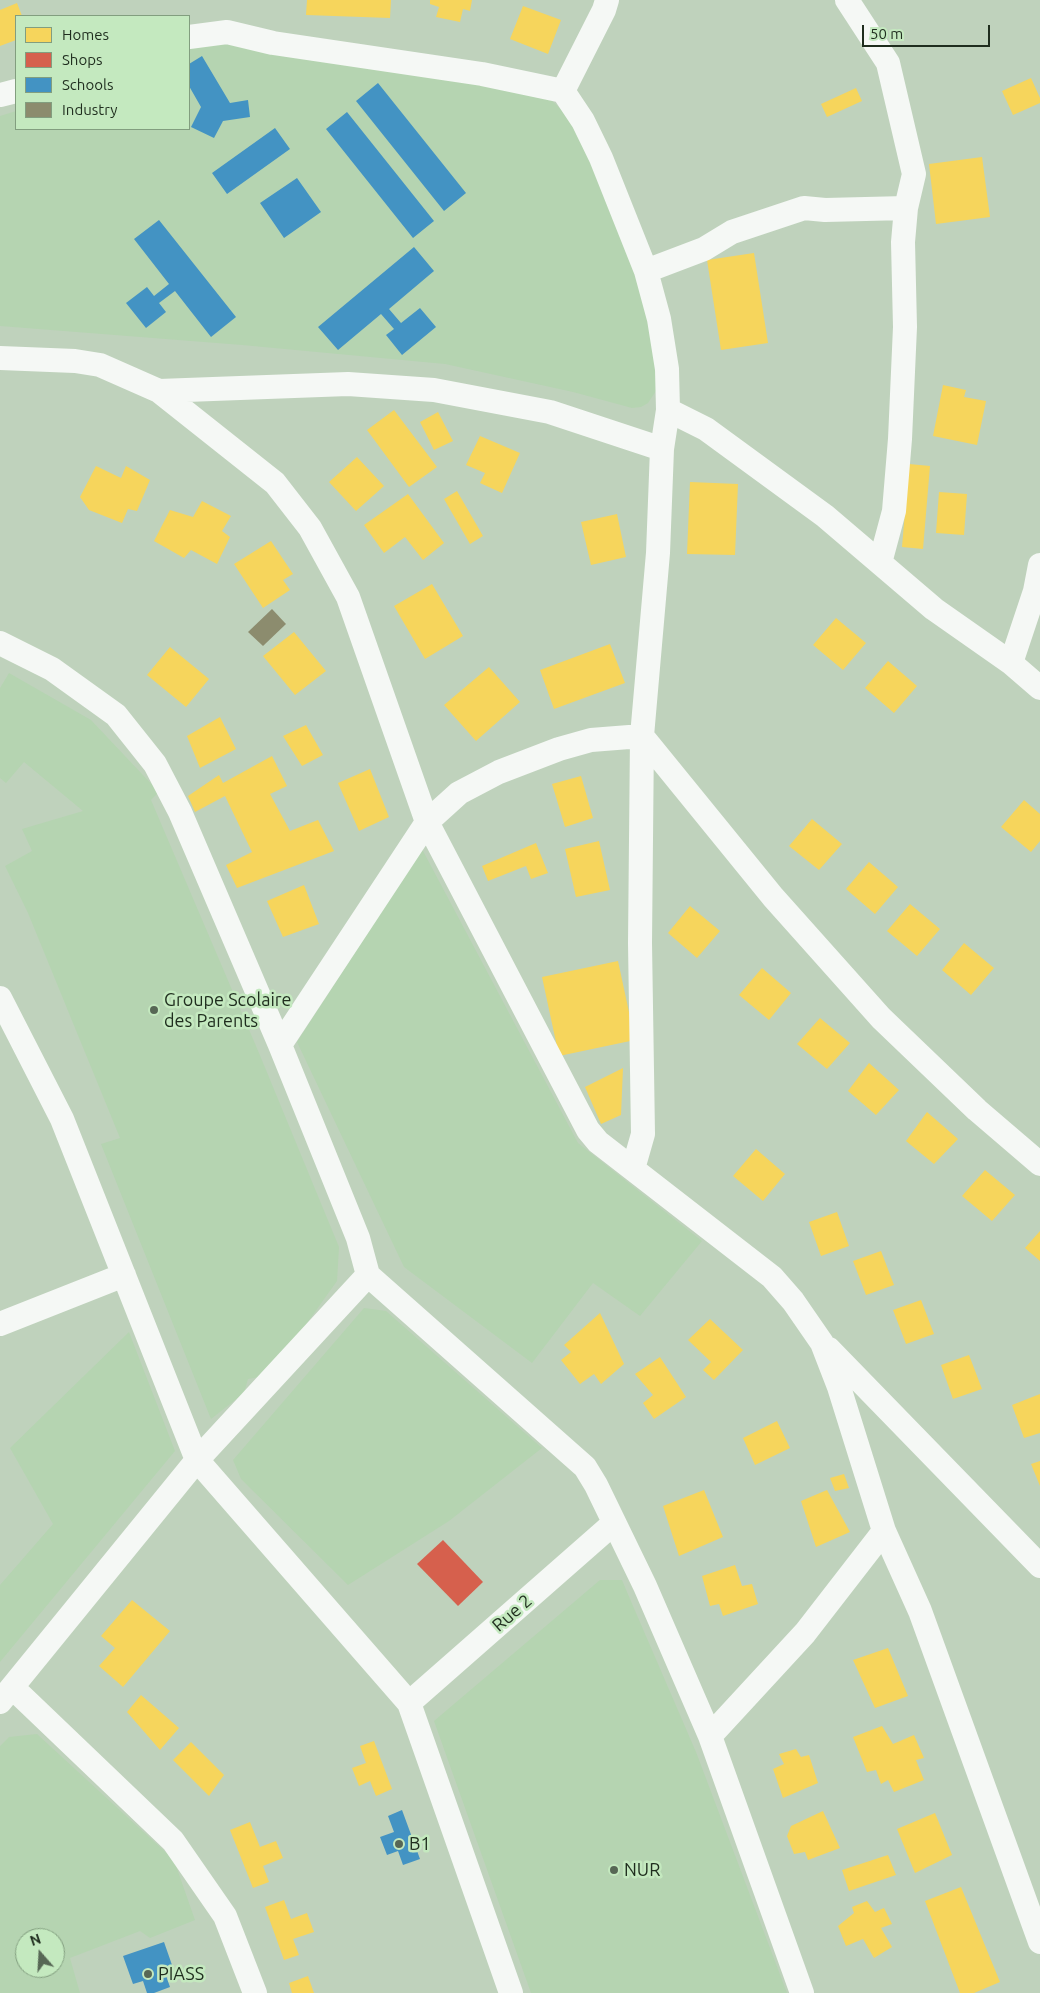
<!DOCTYPE html>
<style>
body{margin:0}
#map{position:relative;width:1040px;height:1993px;overflow:hidden;background:#bfd2bc;font-family:Ubuntu,sans-serif}
canvas{display:block}
.legend{position:absolute;left:15px;top:15px;width:175px;height:115px;box-sizing:border-box;background:#c4e9bf;border:1px solid #829e7f;margin:0;padding:6px 9px;list-style:none;font-size:15px;color:#1f2d1e}
.legend li{display:flex;align-items:center;gap:10px;height:25px}
.legend b{width:25px;border:1px solid #829e7f}
.north{position:absolute;left:15px;top:1928px;width:50px;height:50px;box-sizing:border-box;background:#c4e9bf;border:1px solid #829e7f;border-radius:50%;rotate:341deg;font-size:14px;font-weight:700;line-height:20px;text-align:center;color:#1f2d1e}
.north::after{content:'';display:block;margin:auto;width:18px;height:22px;background:#576755;clip-path:polygon(50% 0,100% 100%,50% 72%,0 100%)}
.scale{position:absolute;left:862px;top:25px;width:128px;height:22px;box-sizing:border-box;border:2px solid #1f2d1e;border-top:0;padding-left:6px;font-size:15px;line-height:18px;white-space:nowrap;color:#1f2d1e;-webkit-text-stroke:4px #c4e9bf;paint-order:stroke}
</style>
<div id="map">
<canvas width="1040" height="1993"></canvas>
<ul class="legend">
<li><b style="height:14px;background:#f6d55c"></b>Homes</li>
<li><b style="height:14px;background:#d6604d"></b>Shops</li>
<li><b style="height:14px;background:#4393c3"></b>Schools</li>
<li><b style="height:14px;background:#8c8c6e"></b>Industry</li>
</ul>
<div class="north">N</div>
<div class="scale">50 m</div>
</div>
<script>
const context = document.querySelector('canvas').getContext('2d');
context.lineJoin = 'round';
function fill(path, color) { context.fillStyle = color; context.fill(path, 'evenodd'); }
function stroke(path, color, width, dash) { context.strokeStyle = color; context.lineWidth = width; context.lineCap = dash ? 'butt' : 'round'; context.setLineDash(dash || []); context.stroke(path); }
function drawText(font, color, halo, rows, align = 'center') {
  context.font = font + ' Ubuntu,sans-serif'; context.lineWidth = 5; context.setLineDash([]); context.textBaseline = 'middle'; context.strokeStyle = halo; context.fillStyle = color; for (const [text, x, y, turn = 0] of rows) {
    context.save(); context.translate(x, y); context.rotate((+turn || 0) * Math.PI / 180); context.textAlign = isNaN(turn) ? turn : align; if (halo) context.strokeText(text, 0, 0); context.fillText(text, 0, 0); context.restore();
  }
}
fill(new Path2D(`
 M205,41L442,75L550,99L569,117L583,143L646,303L658,369L656,391L648,403L641,407L632,408L573,392L445,364L242,345L0,326V116L16,111V129H189V47Z
 M9,673L91,720L159,792L151,800L259,1053L339,1247L337,1281L270,1375L248,1379L244,1393L211,1419L101,1144L120,1138L28,913L5,866L32,851L22,829L83,811L24,762L6,783L0,778V688Z
 M422,849L578,1143L702,1241L640,1316L593,1283L532,1363L404,1267L297,1042Z
 M364,1308L386,1311L542,1448L449,1521L348,1585L241,1479L233,1460Z
 M129,1332L175,1451L0,1662V1585L53,1524L10,1448Z
 M600,1580H622L630,1599L696,1752L787,1993H531L434,1721Z
 M37,1734L174,1860L195,1920L150,1938L140,1931L70,1958L80,1993H0V1746L9,1737ZM25,1938H55V1968H25Z`), '#b5d4b1');
fill(new Path2D(`
 M307,0H391L390,18L306,15Z
 M430,0H472L470,11L463,9L460,22L436,17L439,7L430,4Z
 M17,3L22,16H16V40L0,46V10Z
 M523,6L561,20L548,54L510,39Z
 M1031,78L1040,98V103L1013,115L1002,91Z
 M856,88L862,101L827,117L821,104Z
 M982,157L990,217L936,224L929,164Z
 M754,253L768,343L721,350L707,260Z
 M943,385L966,390L964,397L986,401L977,445L933,436Z
 M394,410L437,467L409,487L367,430Z
 M438,412L453,441L434,450L420,422Z
 M480,436L520,453L502,493L480,483L485,473L466,465Z
 M357,457L384,486L356,511L329,482Z
 M909,464L930,466L923,549L902,547Z
 M96,466L121,478L126,466L150,480L137,511L128,509L122,523L89,510L80,497Z
 M690,482L738,484L735,555L687,554Z
 M457,491L483,536L470,544L444,499Z
 M939,492L967,494L964,535L936,533Z
 M408,494L444,543L423,560L405,537L384,553L364,525Z
 M202,501L231,516L222,531L230,537L217,564L191,550L184,558L154,541L170,510L193,517Z
 M617,514L626,557L591,565L581,522Z
 M271,541L293,574L283,580L290,590L263,608L234,564Z
 M432,584L463,636L425,659L394,606Z
 M836,618L866,643L843,670L813,645Z
 M294,632L326,671L295,695L263,656Z
 M610,644L625,683L554,709L540,670Z
 M170,647L209,679L186,707L147,675Z
 M888,661L917,686L894,713L865,688Z
 M489,667L520,702L476,741L444,705Z
 M220,717L236,749L200,768L187,736Z
 M306,725L323,755L302,766L283,736Z
 M272,756L287,786L270,794L290,831L318,820L334,851L237,888L226,865L252,852L225,796L195,812L188,796L219,775L223,783Z
 M370,769L389,817L359,831L338,783Z
 M581,776L593,818L565,827L552,784Z
 M1024,800L1040,814V841L1031,852L1001,827Z
 M812,819L842,844L819,870L789,846Z
 M599,841L610,890L576,897L565,849Z
 M536,843L548,873L531,879L526,866L488,881L482,866Z
 M869,862L898,887L875,914L846,889Z
 M304,885L319,924L283,937L267,901Z
 M910,904L940,929L917,956L887,931Z
 M690,906L720,931L697,958L668,933Z
 M964,943L994,968L971,995L942,970Z
 M618,961L635,1040L559,1056L542,977Z
 M762,968L791,993L769,1020L739,995Z
 M820,1018L850,1043L827,1069L797,1044Z
 M869,1063L899,1090L876,1115L848,1091Z
 M623,1068L621,1115L601,1124L585,1087Z
 M927,1112L958,1139L934,1164L906,1141Z
 M756,1149L785,1174L763,1201L733,1176Z
 M985,1170L1015,1195L992,1221L962,1196Z
 M837,1212L849,1246L821,1256L809,1222Z
 M1040,1231V1261L1025,1248Z
 M881,1251L894,1285L866,1295L853,1261Z
 M921,1300L934,1334L906,1344L893,1310Z
 M600,1313L624,1364L601,1384L594,1374L580,1384L561,1360L571,1352L564,1345Z
 M710,1319L743,1350L714,1380L703,1370L711,1362L688,1340Z
 M969,1355L982,1389L953,1399L941,1365Z
 M660,1357L686,1397L654,1419L643,1403L653,1395L635,1374Z
 M1040,1394V1433L1024,1438L1012,1405Z
 M777,1421L790,1448L755,1465L743,1438Z
 M1040,1461V1486L1031,1464Z
 M844,1474L849,1488L835,1491L830,1478Z
 M704,1490L723,1537L679,1556L663,1506Z
 M827,1490L850,1532L816,1547L801,1501Z
 M735,1565L742,1586L752,1584L758,1604L723,1616L719,1604L710,1606L702,1576Z
 M132,1600L170,1631L123,1687L99,1666L115,1648L101,1636Z
 M888,1648L908,1696L875,1708L853,1660Z
 M141,1695L179,1728L160,1750L127,1712Z
 M882,1726L893,1744L914,1735L924,1758L916,1760L924,1780L894,1792L888,1780L881,1784L876,1770L867,1772L853,1737Z
 M374,1741L392,1789L376,1796L370,1781L359,1786L352,1768L366,1763L360,1746Z
 M191,1742L224,1775L209,1796L173,1760Z
 M796,1749L801,1757L809,1755L818,1783L783,1798L773,1769L784,1764L779,1754Z
 M823,1811L840,1848L808,1860L805,1852L794,1854L787,1836L791,1826Z
 M935,1813L952,1855L915,1873L897,1829Z
 M250,1822L260,1847L276,1841L283,1858L263,1866L269,1882L253,1888L230,1830Z
 M888,1855L896,1875L849,1891L842,1870Z
 M961,1887L1000,1982L974,1993H960L925,1901Z
 M284,1900L291,1919L307,1913L314,1932L293,1939L299,1955L284,1960L265,1907Z
 M867,1901L875,1912L884,1908L892,1924L881,1928L892,1947L874,1958L863,1939L846,1946L838,1926L854,1913L852,1907Z
 M308,1976L314,1993H292L289,1983Z`), '#f6d55c');
fill(new Path2D(`
 M443,1540L483,1582L458,1606L417,1564Z`), '#d6604d');
fill(new Path2D(`
 M202,56L230,103L248,100L250,117L223,121L214,138L191,127L201,107L189,86V64Z
 M378,83L466,193L444,211L356,101Z
 M347,112L434,221L413,238L326,129Z
 M275,128L290,149L227,194L212,173Z
 M297,178L321,212L284,238L260,203Z
 M159,220L236,317L211,337L175,291L159,303L166,312L146,328L126,303L147,287L154,296L169,284L134,239Z
 M414,247L434,271L389,309L401,323L420,308L436,327L402,355L386,335L394,329L381,314L338,350L318,327Z
 M402,1810L420,1859L403,1865L398,1851L387,1855L380,1837L394,1832L388,1816Z
 M164,1942L172,1965L163,1967L170,1987L154,1993H147L143,1981L133,1984L123,1956Z`), '#4393c3');
fill(new Path2D(`
 M272,609L286,624L263,646L248,632Z`), '#8c8c6e');
stroke(new Path2D(`
 M189,37L227,32L273,43L482,74L563,91L583,121L601,158L646,271L659,319L667,369L668,410L662,449L658,553L642,736L640,943L643,1134L633,1169
 M563,91L604,10L607,0
 M0,95L16,91
 M646,271L704,249L732,232L804,208L825,210L906,208L914,174L888,63L847,0
 M0,358L75,361L100,365L159,391L348,384L434,390L550,412L662,449
 M159,391L275,483L310,528L348,597L427,822L588,1130L598,1142L772,1277L793,1301L822,1343L839,1387L884,1531L805,1633L710,1736
 M668,410L706,429L825,516L934,609L1011,663L1040,688
 M880,563L894,511L900,439L905,327L903,242L906,208
 M0,643L52,669L116,715L155,764L180,812L280,1045L358,1238L368,1275L197,1460L0,1702
 M1011,663L1035,591L1040,565
 M0,998L62,1119L197,1460L409,1703L511,1993
 M280,1045L427,822L459,793L499,772L559,749L591,740L642,736L773,897L881,1018L977,1110L1040,1164
 M368,1275L585,1467L596,1485L645,1586L710,1736L802,1993
 M0,1324L124,1275
 M829,1349L1040,1566
 M884,1531L920,1611L1040,1942
 M13,1688L173,1841L225,1916L255,1993
 M409,1703L614,1523`), '#f5f8f5', 24);
for (const [x, y, r, color] of [
 [154,1010,5,"#576755"],
 [399,1844,5,"#576755"],
 [614,1870,5,"#576755"],
 [148,1974,5,"#576755"]
]) { const dot = new Path2D(); dot.arc(x, y, r, 0, 2 * Math.PI); context.fillStyle = color; context.fill(dot); stroke(dot, '#c4e9bf', 2); }
drawText('18px', '#1f2d1e', '#c4e9bf', [
 ["Groupe Scolaire",164,1000],
 ["des Parents",164,1021],
 ["B1",409,1844],
 ["NUR",624,1870],
 ["PIASS",158,1974]
], 'left');
drawText('18px', '#1f2d1e', '#c4e9bf', [
 ["Rue 2",512,1613,-41]
]);
</script>
